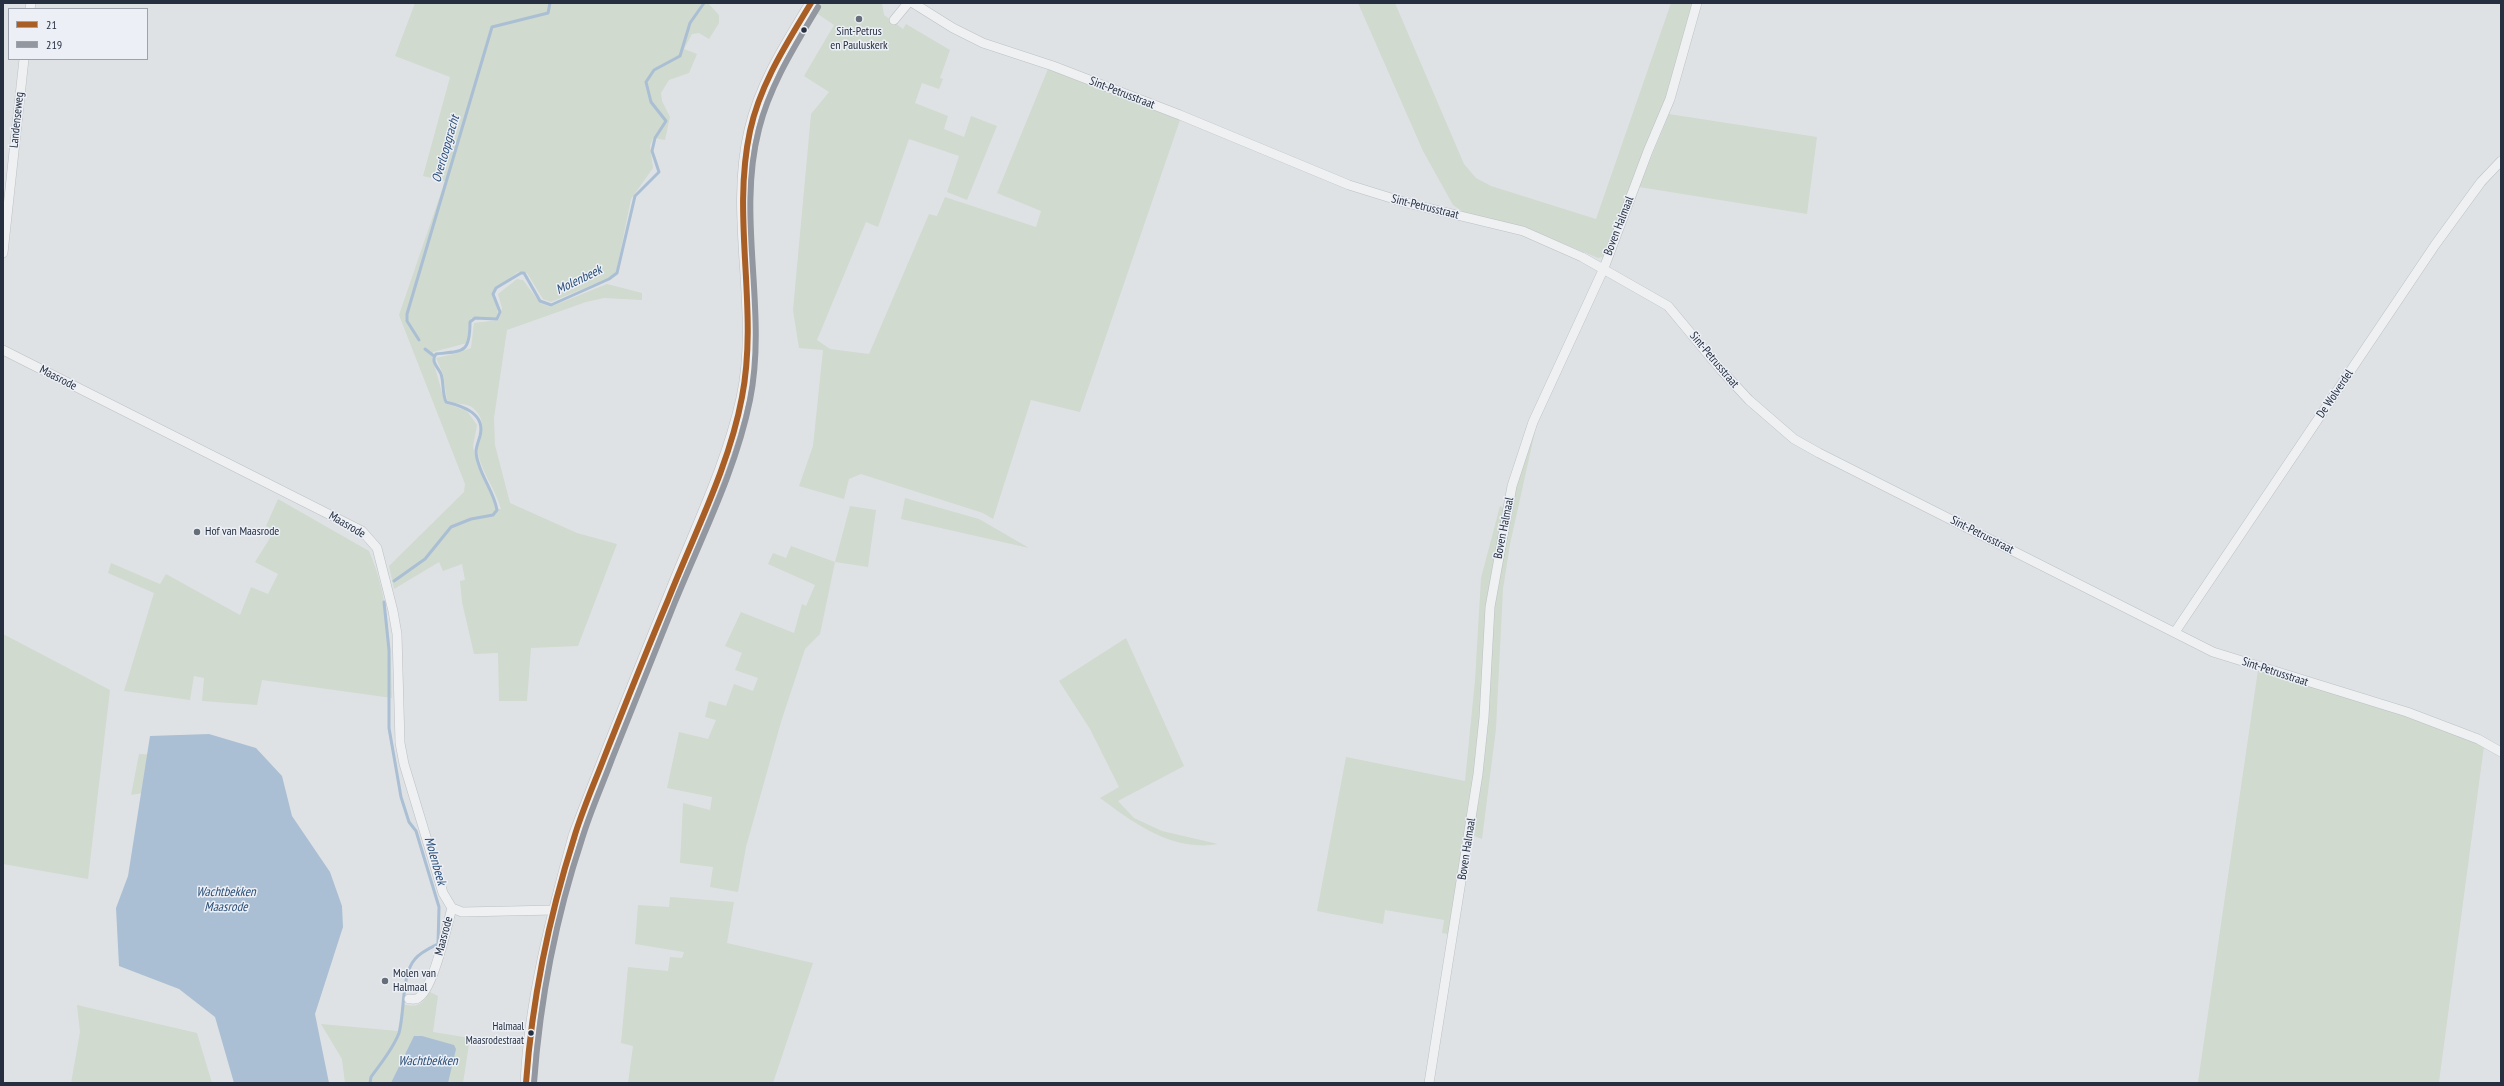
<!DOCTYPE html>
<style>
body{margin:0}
#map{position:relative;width:2504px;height:1086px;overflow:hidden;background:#dfe2e5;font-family:"PT Sans Narrow",sans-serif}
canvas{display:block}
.frame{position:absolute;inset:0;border:4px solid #252f40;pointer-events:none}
.legend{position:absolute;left:8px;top:8px;width:140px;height:52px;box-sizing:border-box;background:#ecf0f6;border:1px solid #9ca3ad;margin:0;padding:5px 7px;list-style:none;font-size:12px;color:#252f40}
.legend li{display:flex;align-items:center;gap:8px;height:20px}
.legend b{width:20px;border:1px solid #9ca3ad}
</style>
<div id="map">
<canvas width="2504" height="1086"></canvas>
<div class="frame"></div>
<ul class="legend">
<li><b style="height:5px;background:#a85e24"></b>21</li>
<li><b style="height:5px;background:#9297a0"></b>219</li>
</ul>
</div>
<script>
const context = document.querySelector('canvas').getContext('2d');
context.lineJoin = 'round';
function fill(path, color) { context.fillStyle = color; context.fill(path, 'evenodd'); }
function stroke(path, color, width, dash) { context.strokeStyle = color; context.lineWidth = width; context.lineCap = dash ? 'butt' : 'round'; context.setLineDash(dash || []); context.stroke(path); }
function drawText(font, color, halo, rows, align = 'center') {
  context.font = font + ' "PT Sans Narrow",sans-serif'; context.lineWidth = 3; context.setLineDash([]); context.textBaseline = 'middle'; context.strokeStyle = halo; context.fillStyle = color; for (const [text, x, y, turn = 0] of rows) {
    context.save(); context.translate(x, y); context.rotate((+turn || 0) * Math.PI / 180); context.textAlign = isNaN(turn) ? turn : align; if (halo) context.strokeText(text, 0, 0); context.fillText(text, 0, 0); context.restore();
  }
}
fill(new Path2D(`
 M415,3H708L719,15V23L709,39L699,33L692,34L684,49L697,54L689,73L669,80L661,93L662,101L670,117L665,140L653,138L650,146L653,168L631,199L616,273L609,278L551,302L543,299L527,273L518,272L494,290C492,300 500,308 497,318H471L467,343L433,352L432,357L445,403L467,411L477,425L473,446L475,456L497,509H501C495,488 480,470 477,449C475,435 491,424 473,408C466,402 455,405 447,400L443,374L436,358L454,354L471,348L474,323L499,320L502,308L498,294L517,279L523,280L540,303L550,307L607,284L642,293V300L604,298L586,302L507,330L494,418L495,445L510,503L577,533L617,544L578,646L531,648L527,701H499L498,653L474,654L462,602L460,581L465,580L462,564L443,571L439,562L394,589L389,566L464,492L465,484L399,315L445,181L423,176L450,77L395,56Z
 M820,3H882L884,15L903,29L906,24L950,50L940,78L943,79L939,89L922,83L915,103L948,116L944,129L964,137L971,116L997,126L967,200L947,192L959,156L909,139L878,227L866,222L817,340L830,349L869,354L929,214L937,216L945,197L1036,227L1041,211L997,193L1048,69L1180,120L1080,412L1031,400L993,519L983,513L861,474L849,479L844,499L799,486L813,446L823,350L799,348L793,310L811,114L829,92L804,76L834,25L815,12Z
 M1358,3H1395L1464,164L1476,178L1491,186L1596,219L1671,3H1694L1670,93L1607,253L1603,257L1598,258L1527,228L1463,212L1453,205L1423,151Z
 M1669,114L1817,137L1807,214L1639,187Z
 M1538,418L1510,544L1503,589L1496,729L1482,839L1466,833L1449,934L1442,933L1444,920L1385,910L1383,924L1317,911L1346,757L1465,781L1475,680L1481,578L1500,506L1505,508L1494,608L1512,498Z
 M905,498L979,519L1029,548L901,519Z
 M278,499L369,551C389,597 391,648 392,698L262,680L257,705L202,701L204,678L194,676L190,700L124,691L154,593L108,573L111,563L160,584L166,574L240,615L251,587L268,594L278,574L255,562L275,530L266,526Z
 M850,506L876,510L868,567L835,562L820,634L805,649L781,722L746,847L738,892L710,887L713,867L680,863L683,803L710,810L712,797L667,788L679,732L708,739L716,720L705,717L709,701L726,706L734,684L753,691L758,678L735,670L742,653L725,646L741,612L794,633L802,604L806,606L815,585L768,564L773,553L786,558L791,546L835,562Z
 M3,634L110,690L88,879L3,864Z
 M1126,638L1184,766L1118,801L1134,818L1162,831L1218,844C1173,852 1135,824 1100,798L1119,787L1090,729L1059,681Z
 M2258,670L2415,718L2484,746L2439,1082H2198Z
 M139,754L160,755L148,792L131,795Z
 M670,897L734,902L727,943L813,963L773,1083H628L633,1046L621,1043L628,967L668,971L670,957L682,958L684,952L635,944L638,905L669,907Z
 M430,992L438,996L433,1032L470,1038L463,1083H345L342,1059L321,1024L398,1031L402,1004C418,1008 422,1005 430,992Z
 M77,1005L197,1033L212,1083H71L80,1032Z`), '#d0dacf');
fill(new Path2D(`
 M209,734L256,748L282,776L292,816L330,872L342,906L343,927L315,1014L329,1083H234L215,1017L179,989L119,966L116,908L128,876L150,736Z
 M414,1036H422L454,1045L456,1049L448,1083H391Z`), '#aabfd4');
stroke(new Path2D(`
 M419,340L407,321V314L492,27L548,13L550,3
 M425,349L434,356
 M394,581L425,559L451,527L471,519L493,515L497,510C494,493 484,481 479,465C474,451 476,449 480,436C486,413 462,406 446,402C442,393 444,383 441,374C438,367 430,361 436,354C464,351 470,353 470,322L475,318L497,319L500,312L493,294L496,288L521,273H524L540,301L551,305L609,279L617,273L635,196L659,172L652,151L655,138L666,121L651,102L646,82L654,70L680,56L690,23L704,3
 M370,1083L371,1077C381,1063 393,1049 399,1033C405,1012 401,975 415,959C421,952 430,948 438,944L439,907L416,831L409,822L401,797L389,728V650L384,602`), '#aabfd4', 3);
const minor = new Path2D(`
 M913,3L953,28L983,43L1053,66L1180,115L1349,185L1407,203L1523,231L1582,257L1668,306L1722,371L1749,400L1794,439L1819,453L2213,652L2407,712L2478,739L2501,752
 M30,9L31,3
 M894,20L908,3
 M3,253L24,59
 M3,350L362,531L377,548L393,611L397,634L400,743L404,764L443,893L452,908L462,912L555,910
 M2175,632L2435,245L2481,182L2501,161
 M409,999C412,999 416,1000 418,998C433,991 447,925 452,908
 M1429,1083L1478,774L1484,717L1490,607L1512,486L1533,422L1604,268L1648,151L1670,99L1697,3`);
const tertiary = new Path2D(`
 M526,1083C530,1000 552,916 574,836C608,746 644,658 680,569C703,513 729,457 742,398C761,310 729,218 750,130C761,83 787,43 811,3`);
stroke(minor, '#bdc0c3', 10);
stroke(tertiary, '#bdc0c3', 12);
stroke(minor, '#eef0f2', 9);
stroke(tertiary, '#eef0f2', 11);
stroke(new Path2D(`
 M526,1083C532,1000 549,917 574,838C582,811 594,784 604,758C625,705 646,652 668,600C694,534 729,467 742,397C759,309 731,219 750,131C760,84 787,43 811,3`), '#a85e24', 6);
stroke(new Path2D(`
 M534,1083C540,1001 556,917 582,839C590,812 602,786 612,759C633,707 654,654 675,602C702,536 736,470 750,400C768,310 736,218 759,129C770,85 795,46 818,7`), '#9297a0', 6);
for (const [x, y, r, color] of [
 [859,19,4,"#666e7a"],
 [804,30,3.5,"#252f40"],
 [197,532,4,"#666e7a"],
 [385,981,4,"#666e7a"],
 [531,1033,3.5,"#252f40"]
]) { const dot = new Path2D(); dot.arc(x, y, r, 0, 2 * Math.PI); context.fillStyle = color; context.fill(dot); stroke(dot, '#ecf0f6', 1.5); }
drawText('11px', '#252f40', '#ecf0f6', [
 ["Halmaal",524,1027],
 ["Maasrodestraat",524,1041]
], 'right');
drawText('12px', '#252f40', '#ecf0f6', [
 ["Sint-Petrus",859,32,"center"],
 ["en Pauluskerk",859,46,"center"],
 ["Hof van Maasrode",205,532],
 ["Molen van",393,974],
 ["Halmaal",393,988]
], 'left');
drawText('12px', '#252f40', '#ecf0f6', [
 ["Sint-Petrusstraat",1122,93,21],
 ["Landenseweg",17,120,-84],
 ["Sint-Petrusstraat",1425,207,14],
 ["Boven Halmaal",1619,226,-69],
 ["Sint-Petrusstraat",1714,360,50],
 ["Maasrode",58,378,27],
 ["De Wolverdel",2335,394,-56],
 ["Maasrode",347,525,30],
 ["Boven Halmaal",1504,528,-79],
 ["Sint-Petrusstraat",1982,535,27],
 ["Sint-Petrusstraat",2275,672,18],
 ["Boven Halmaal",1467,849,-81],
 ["Maasrode",444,936,-75]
]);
drawText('italic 13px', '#2b4e78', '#ecf0f6', [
 ["Overloopgracht",446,149,-74],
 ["Molenbeek",579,280,-26],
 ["Molenbeek",435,861,74],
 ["Wachtbekken",226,892],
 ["Maasrode",226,907],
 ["Wachtbekken",428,1061]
]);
</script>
